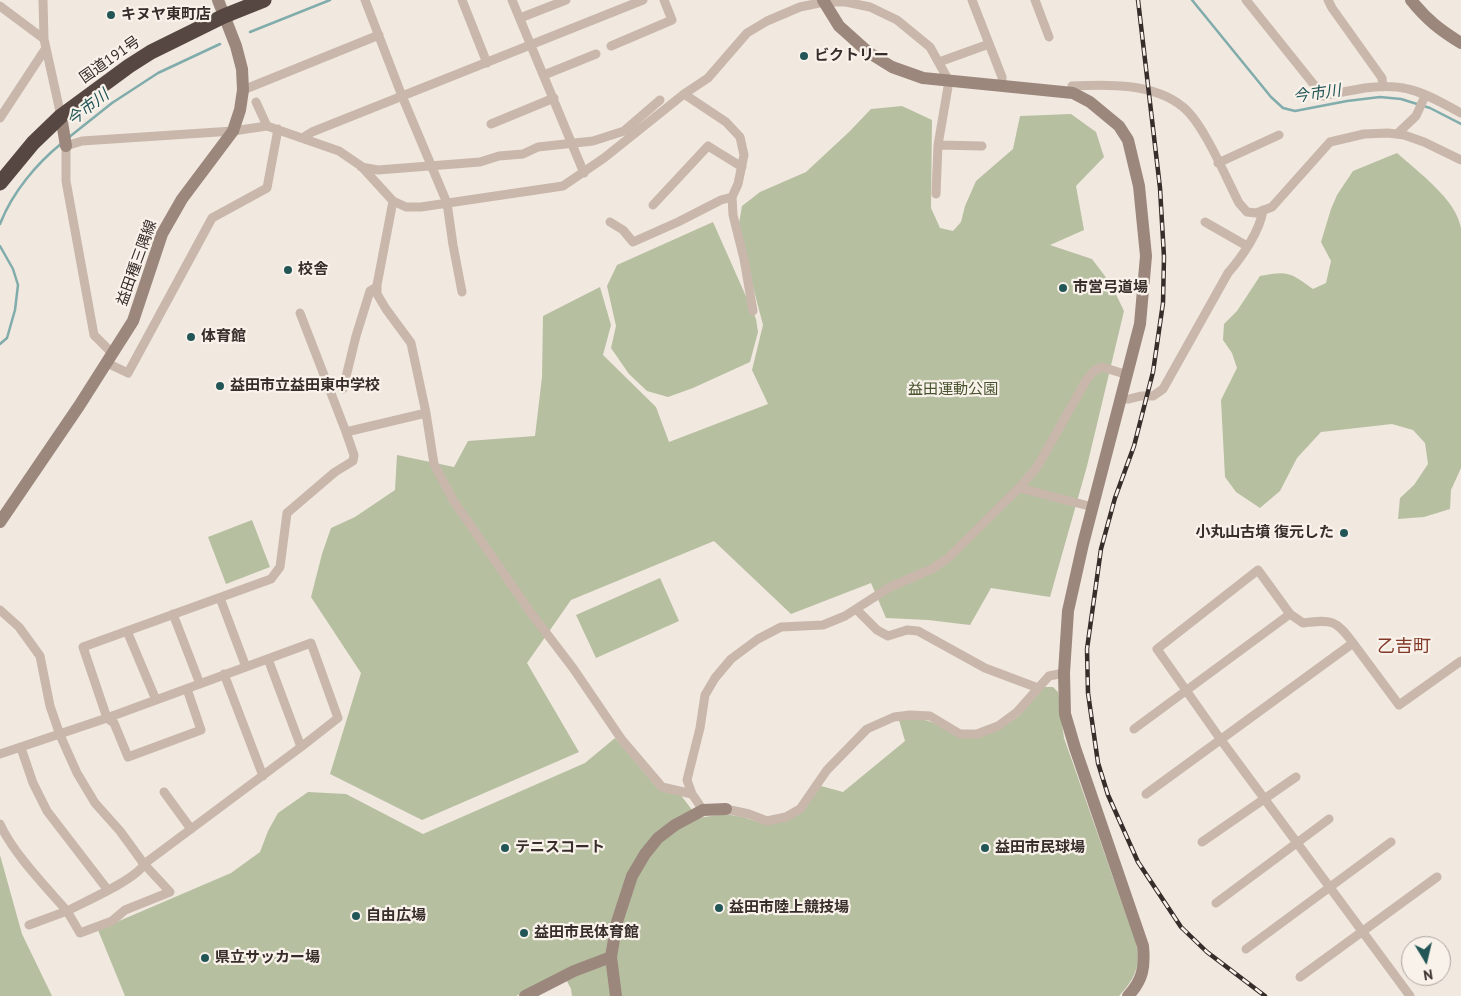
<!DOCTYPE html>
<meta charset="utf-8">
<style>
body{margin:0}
#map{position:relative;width:1461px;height:996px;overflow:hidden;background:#f1e8df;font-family:"PT Sans",sans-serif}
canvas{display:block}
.north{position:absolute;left:1401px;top:936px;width:50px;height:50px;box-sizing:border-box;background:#f9f2eb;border:1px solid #aba39e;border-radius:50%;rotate:171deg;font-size:14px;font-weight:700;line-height:20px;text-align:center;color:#372d2a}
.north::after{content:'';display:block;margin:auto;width:18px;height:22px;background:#225556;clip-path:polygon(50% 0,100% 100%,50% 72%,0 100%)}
</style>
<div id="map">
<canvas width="1461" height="996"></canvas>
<div class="north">N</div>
</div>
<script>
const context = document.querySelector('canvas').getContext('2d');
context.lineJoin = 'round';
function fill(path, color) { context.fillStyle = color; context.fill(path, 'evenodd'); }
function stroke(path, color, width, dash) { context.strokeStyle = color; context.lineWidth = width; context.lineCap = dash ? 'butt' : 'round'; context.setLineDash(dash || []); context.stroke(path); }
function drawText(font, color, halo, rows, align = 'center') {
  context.font = font + ' "PT Sans","Noto Sans JP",sans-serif'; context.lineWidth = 4.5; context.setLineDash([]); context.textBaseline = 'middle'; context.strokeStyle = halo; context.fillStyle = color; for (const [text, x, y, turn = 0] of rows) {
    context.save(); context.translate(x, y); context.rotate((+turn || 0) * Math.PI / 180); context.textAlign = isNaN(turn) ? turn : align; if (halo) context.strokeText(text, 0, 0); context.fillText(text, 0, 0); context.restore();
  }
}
fill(new Path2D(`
 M902,106L932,120L931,208L940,228L953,231L961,222L965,206L976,181L1013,149L1020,116L1071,114L1096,132L1104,157L1076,186L1084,230L1050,245L1092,259L1111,284L1124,311L1087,466L1050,597L991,588L970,625L928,620L886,618L871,583L791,614L714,541L571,600L527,663L579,752L422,820L330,774L361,673L311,597L322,554L331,528L355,517L395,490L397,455L454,467L468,441L535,436L542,377L543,316L600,287L611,325L603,355L656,407L669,442L768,404L752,370L763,325L738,229L742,206L760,192L806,172L849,132L871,109Z
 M1397,153C1419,173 1456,199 1461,228V468L1451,490L1450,509L1424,517L1398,519L1400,498L1414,485L1428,464L1425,443L1413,430L1392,424L1321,432L1297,458L1280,491L1260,508L1236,492L1225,477L1221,400L1237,368L1232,353L1223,340L1224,324L1237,311L1260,276C1288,270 1291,273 1313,289L1326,283L1331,261L1321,242L1331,209L1337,195L1353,171Z
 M713,222L756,319L758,332L750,362L693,388L668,397L647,391L629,374L611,348L616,326L607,286L617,265Z
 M252,520L270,567L226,584L208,537Z
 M660,578L679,621L596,658L576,615Z
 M1044,687H1053L1058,692L1064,738L1136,943C1141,966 1135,979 1119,996H572L571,989L563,973L516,996H125L98,930L231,873L260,852L268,831L278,813L308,792L346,794L423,834L585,763L615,738L658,789L680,794L698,818L724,814L743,817L764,824L787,820L821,786L843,792L905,741L899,720C929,716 934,723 958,737L998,730L1019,716Z
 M0,855L22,934L52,996H0Z`), '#b6bfa0');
stroke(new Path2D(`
 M1192,0L1271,97L1283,108L1295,111L1347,101L1380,97L1401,99L1430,108L1461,124
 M250,32L330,0
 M68,138L112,103L158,73L220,44
 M0,224C12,193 36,164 62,143
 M0,246L13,269L18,285L15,310L7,338L0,344`), '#80acac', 2.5);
stroke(new Path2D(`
 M43,0L44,39L61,116
 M365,0L402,96L447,203L453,245L462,292
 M462,0L487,63
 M512,0L584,173
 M972,0L1002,77V86
 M1035,0L1049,37
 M1246,0L1323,96C1349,91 1381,82 1408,89C1426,93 1444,104 1461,113
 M1328,0L1332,8L1382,78L1383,87
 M0,6L44,39
 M520,18L566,0
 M611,46L672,20L664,0
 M939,62L989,44
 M544,75L596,54
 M243,90L379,35
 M1073,93L1072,86C1108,84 1154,83 1183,107C1204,124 1226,178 1239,203L1247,212L1256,213L1272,207L1330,142L1364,134L1388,133L1404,135L1424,142L1461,160
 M684,94L726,122L740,137L744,155L738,184L732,197L733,215L744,259L753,311
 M256,102L267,126
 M0,118L46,48
 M491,124L554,98
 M1397,134L1416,116L1425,96
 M302,138L312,132L643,0
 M938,145L982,146
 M1218,163L1279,135
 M361,167L378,170L480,162L499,156L523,154L538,147L593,141L624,131L660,100
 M393,201L377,285V294L386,309L411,343L426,413L434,464L453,500L531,613L573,668L622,740L662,787L692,794
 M653,205L708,146L742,167
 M610,222L623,230L633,242L678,222L721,200L732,197
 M1205,222L1247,246
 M300,313L346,432
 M113,354L94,335L66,181V146L82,141L233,131L267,126L339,151L361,166L393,201L406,207H421L563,186L604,158L684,94L708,78L747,33L767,21L800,7L824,2H846L870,7L897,20L930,47L949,81L938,145L936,194
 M107,363L128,373L212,218L267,188L278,129
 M343,389L356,336L370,291L377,287
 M1121,399H1129L1141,396H1153L1163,389L1228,273C1242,257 1260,231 1263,210
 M1019,488L1037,467L1087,379L1095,370L1102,367L1128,375
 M220,598L246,667
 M856,609L877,630L888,636L907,630L918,631L985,668L1038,688
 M0,610L19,627L40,656L50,706L60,735L77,773L95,803L120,831L144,864L170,892L125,910L112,921L80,933L67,911L29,925
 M173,614L200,684
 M127,631L156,700
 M1353,643C1336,620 1332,619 1303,623L1290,614L1258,570L1157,649L1221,740L1410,996
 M268,659L301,747
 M224,674L263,776
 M187,689L201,730L128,757L114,723L107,718L83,647L271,579L280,567L287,513L335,472L353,461L354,455L346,432L426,413
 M1134,729L1290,614
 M21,748L33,783L47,811L107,889
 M0,754L107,718L311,643L338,718L301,747L144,864C137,879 84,902 67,911C46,887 13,853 0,824
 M164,792L191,829
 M1146,794L1353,643L1399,705L1461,661
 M726,809L749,814L767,821L786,817L800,809L827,770L867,729L894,717L910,715L930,716L960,734H977L998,726L1017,712L1049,676L1064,673
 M703,810L692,794L687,780L700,728L705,695L715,678L731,659L758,639L781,627L823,625L845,616L890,587L932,569L948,558L1019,488L1093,507
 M1202,842L1296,777
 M1216,903L1329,819
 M1246,949L1391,842
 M1300,977L1437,877`), '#c9b7ab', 9);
stroke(new Path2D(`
 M823,0L839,26L868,52L892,67L923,78L1073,93L1090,102L1119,126L1128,140L1139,186L1146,256L1140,324L1083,544L1068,611L1064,673L1065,714L1075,748L1143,946C1145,967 1143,980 1128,996
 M1411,0C1427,20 1440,30 1461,43
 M61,116L66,146
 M0,522L79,406L133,321L162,234L182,199L233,131L240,110L243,90L242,69L236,46L218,0
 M525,996L574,971L611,957
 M616,996L611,957L617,922L632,876L645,854L658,838L675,825L703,810L726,809`), '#9c877d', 12);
stroke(new Path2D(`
 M0,183L33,143L61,116L129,66L151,52L224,16L264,0`), '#574742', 15);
const rail = new Path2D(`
 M1138,0L1160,188L1164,257L1163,303L1153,372L1134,446L1115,498L1101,549L1087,649L1088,693L1098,763L1108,795L1138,862L1181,927L1207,952L1265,996`);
stroke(rail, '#372d2a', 4.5);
stroke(rail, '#f9f2eb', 2.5, [8]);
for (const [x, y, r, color] of [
 [111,15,5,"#225556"],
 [804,56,5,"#225556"],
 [288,270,5,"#225556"],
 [1063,288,5,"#225556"],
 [191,337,5,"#225556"],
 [220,386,5,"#225556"],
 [1344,533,5,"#225556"],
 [505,848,5,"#225556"],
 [985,848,5,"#225556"],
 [719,908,5,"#225556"],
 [356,916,5,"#225556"],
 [524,933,5,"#225556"],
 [205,958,5,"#225556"]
]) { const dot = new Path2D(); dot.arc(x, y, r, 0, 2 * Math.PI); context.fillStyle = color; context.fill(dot); stroke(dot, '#f9f2eb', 2); }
drawText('bold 15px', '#372d2a', '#f9f2eb', [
 ["キヌヤ東町店",121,15],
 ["ビクトリー",814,56],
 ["校舎",298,270],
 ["市営弓道場",1073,288],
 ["体育館",201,337],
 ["益田市立益田東中学校",230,386],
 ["小丸山古墳 復元した",1334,533,"right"],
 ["テニスコート",515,848],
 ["益田市民球場",995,848],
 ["益田市陸上競技場",729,908],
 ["自由広場",366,916],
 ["益田市民体育館",534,933],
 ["県立サッカー場",215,958]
], 'left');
drawText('15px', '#372d2a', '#f9f2eb', [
 ["国道191号",110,60,-35],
 ["益田種三隅線",137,263,-70]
]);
drawText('15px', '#48542f', '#f9f2eb', [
 ["益田運動公園",953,390]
]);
drawText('italic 16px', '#225556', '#f9f2eb', [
 ["今市川",1317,94,-8],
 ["今市川",88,108,-38]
]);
drawText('18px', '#813928', '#f9f2eb', [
 ["乙吉町",1404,647]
]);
</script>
